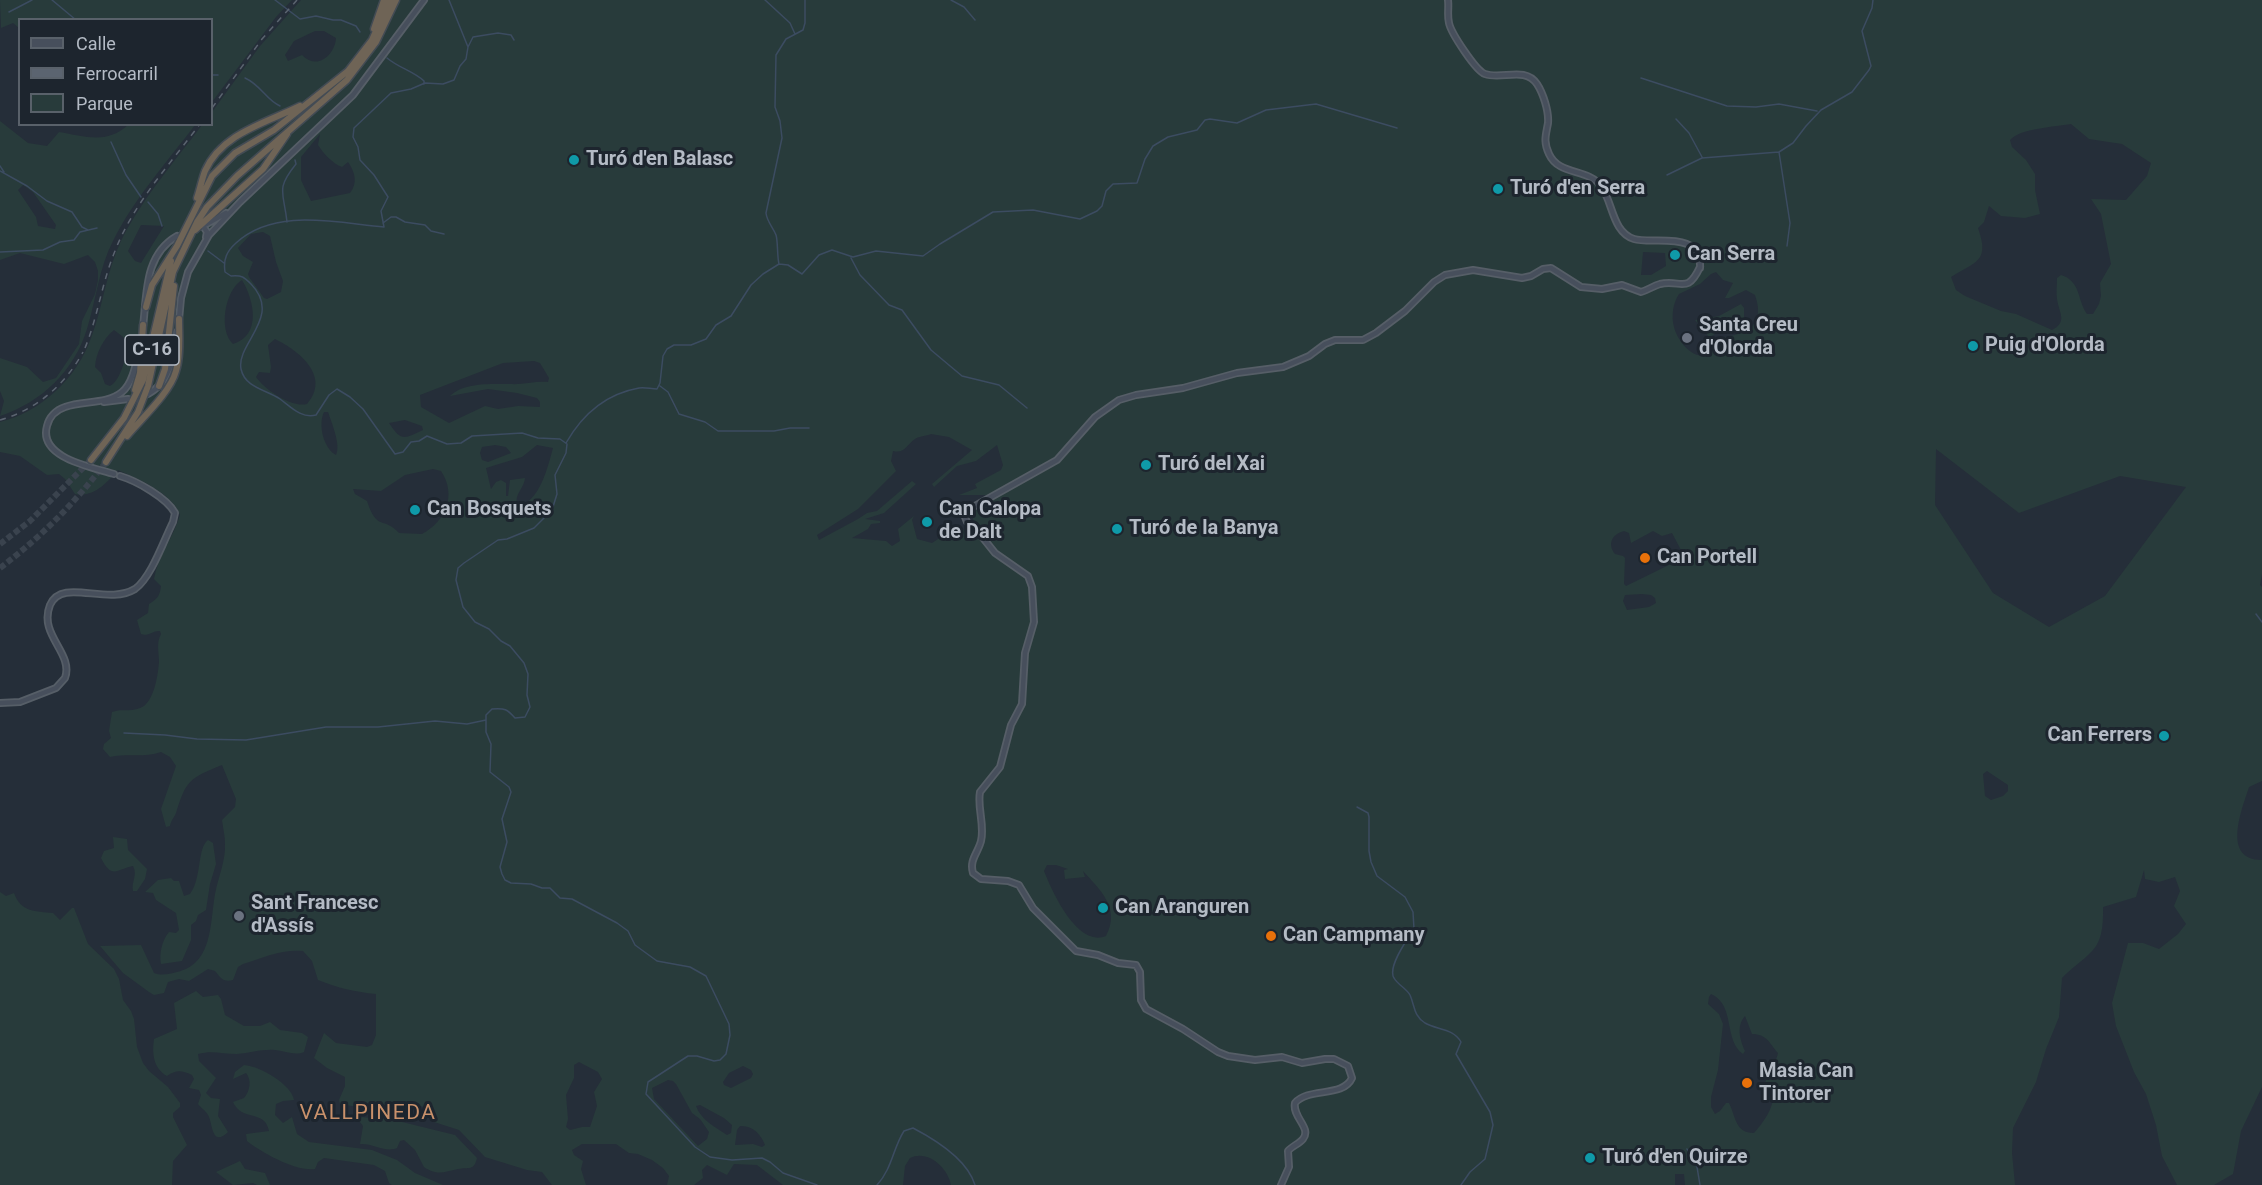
<!DOCTYPE html>
<meta charset="utf-8">
<style>
body{margin:0}
#map{position:relative;width:2262px;height:1185px;overflow:hidden;background:#252e39;font-family:Roboto,sans-serif}
canvas{display:block}
.legend{position:absolute;left:18px;top:18px;width:195px;height:108px;box-sizing:border-box;background:#1d252e;border:2px solid #59616a;margin:0;padding:8px 10px;list-style:none;font-size:18px;color:#b4bbc5}
.legend li{display:flex;align-items:center;gap:12px;height:30px}
.legend b{width:30px;border:2px solid #59616a}
</style>
<div id="map">
<canvas width="2262" height="1185"></canvas>
<ul class="legend">
<li><b style="height:8px;background:#474f5c"></b>Calle</li>
<li><b style="height:8px;background:#5b6470"></b>Ferrocarril</li>
<li><b style="height:16px;background:#283b3b"></b>Parque</li>
</ul>
</div>
<script>
const context = document.querySelector('canvas').getContext('2d');
context.lineJoin = 'round';
function fill(path, color) { context.fillStyle = color; context.fill(path, 'evenodd'); }
function stroke(path, color, width, dash) { context.strokeStyle = color; context.lineWidth = width; context.lineCap = dash ? 'butt' : 'round'; context.setLineDash(dash || []); context.stroke(path); }
function drawText(font, color, halo, rows, align = 'center') {
  context.font = font + ' Roboto,sans-serif'; context.lineWidth = 6; context.setLineDash([]); context.textBaseline = 'middle'; context.strokeStyle = halo; context.fillStyle = color; for (const [text, x, y, turn = 0] of rows) {
    context.save(); context.translate(x, y); context.rotate((+turn || 0) * Math.PI / 180); context.textAlign = isNaN(turn) ? turn : align; if (halo) context.strokeText(text, 0, 0); context.fillText(text, 0, 0); context.restore();
  }
}
fill(new Path2D(`
 M0,0H292L276,17L212,102V20H20L19,28L13,23L1,28Z
 M301,0H2262V574L2260,585L2262,587V781L2249,787C2242,809 2221,860 2262,860V1087L2241,1131L2233,1174L2214,1185H2177L2162,1156L2156,1125L2146,1094L2134,1072L2116,1026L2112,1003L2128,943H2143L2159,949L2178,934L2186,924L2174,906L2180,891L2175,877L2159,882L2145,879L2144,870L2136,897L2103,907C2104,953 2091,950 2062,978L2059,1017L2046,1049L2036,1082L2013,1128L2012,1153L2015,1185H1685L1684,1174H1675V1185H951C948,1168 928,1149 910,1158L905,1166L903,1185H783L757,1165L734,1164L727,1175L707,1165L702,1170L703,1178L694,1185H667L669,1176L663,1168L652,1160L638,1154L629,1153L616,1144H582L572,1150L574,1155L583,1161L581,1169L586,1185H552L542,1172L527,1170L485,1157L459,1130L431,1121L430,1111L427,1108L413,1104L370,1109L340,1104L339,1100L345,1086V1077L327,1068L314,1058L324,1033L336,1043L367,1047L372,1045L376,1035V994C355,992 338,988 318,980L312,961L303,951C282,949 262,958 243,964L238,967L233,980C223,983 220,977 215,971L208,969L189,981L179,979L168,982L164,993L154,995L149,992L123,973L100,946L141,945L154,973C162,976 169,974 177,972C213,964 210,923 215,894C218,878 226,860 225,843C225,836 223,828 222,820L235,807L236,799L222,765C190,778 186,780 176,813C174,818 171,820 170,826L166,827L161,809L176,766L170,757L161,752C145,758 127,753 110,757L103,749L104,744L111,738L109,731L112,712C122,708 134,713 144,706C155,697 158,674 159,662C159,652 156,643 161,634L160,631C153,630 148,637 141,634L137,620L148,613L149,604C157,599 160,596 161,586L154,579C158,556 173,538 180,515C171,492 140,480 118,470C107,483 93,498 75,494L65,479L59,474L47,475L20,456L0,452V422C41,412 77,378 91,338C103,307 106,272 121,241C141,200 175,161 202,125L212,124V112L260,46ZM315,31H324L336,38C335,55 317,71 302,55L288,61L285,55L294,41ZM2071,124L2089,139L2122,144L2151,163L2147,176L2126,200L2091,199L2101,214L2111,264L2100,283L2101,296L2099,304L2093,314H2087C2077,300 2081,281 2061,275L2057,278C2057,285 2056,293 2057,299C2059,313 2068,322 2052,330L2016,314L2001,311L1965,296L1956,290L1951,277C1976,261 1990,262 1978,228L1984,222L1989,206L2001,216L2025,218L2040,214L2035,190V174L2026,160L2012,147L2010,140C2021,128 2055,127 2071,124ZM320,134L318,145C323,153 333,164 342,167L348,162C355,172 358,183 350,193L311,201L301,180V157ZM141,225L164,226L141,263L135,261L128,251ZM263,232L270,236L276,262L283,281L281,292L267,299L264,298L249,277L248,274L253,262L243,256L238,248L251,234ZM1643,252L1665,253L1666,266L1651,275H1641ZM1716,272L1723,280L1733,283L1725,298H1729L1746,290L1755,295C1767,328 1742,336 1716,338L1707,354C1693,361 1677,340 1674,327C1671,316 1673,303 1679,294L1700,284L1711,274ZM242,280C254,300 262,335 233,344C218,330 225,290 242,280ZM114,330L131,343C125,356 121,381 110,386L105,384L101,373L95,367C96,353 103,339 114,330ZM275,339C300,351 331,377 307,404C292,408 265,390 256,377L259,372L270,373L271,367L268,345ZM534,361L540,363L549,378L548,382C535,381 522,385 510,384C491,384 464,382 450,396L488,389L517,393L537,398L540,402V407L518,406L498,409L485,406L449,423L421,407L420,395L503,363ZM324,412H328C332,424 341,445 336,455C323,448 318,424 324,412ZM405,420L422,426L423,430C405,438 402,443 389,423ZM931,434L949,437L972,450L932,484L934,487L957,466L976,461L997,445L1003,465L1001,470L975,484L977,488L959,495H991L971,510L974,523L973,532L969,534L964,530L955,528L932,543L917,539L912,520L914,516L898,529L900,541L892,546L886,541L852,538L868,529L871,524L880,523V521L865,519L884,513L916,484L912,481L877,511L867,513L858,519L819,540L817,535L858,509L896,471L891,461L893,451C905,454 906,445 915,439C919,436 926,436 931,434ZM495,445L506,447L511,453L488,462L482,460L480,453L482,447ZM537,445L553,448C548,466 540,502 518,506C513,495 524,489 525,478L510,480L508,496H506V483L501,480L496,482L491,489L486,468L522,457ZM1936,449L2019,513L2120,476L2186,487L2105,596L2049,627L1993,593L1935,505ZM433,469L441,471C457,495 446,521 422,534L399,533C384,516 377,532 367,501L355,494L353,489L381,491L405,475ZM1624,531L1629,533L1631,543L1653,531L1662,536L1672,533L1682,552L1695,555L1675,562L1626,586L1624,584L1625,558L1623,556L1615,554C1607,544 1612,534 1624,531ZM1642,594L1651,595L1655,598L1656,603L1649,607L1627,610L1623,601L1625,595ZM1987,771L2008,785V791L2003,796L1991,800L1985,796L1983,774ZM1047,865H1056L1068,869L1064,870L1065,879L1085,877L1083,871C1100,890 1121,908 1106,936C1077,948 1052,891 1044,871ZM1711,994C1736,1005 1723,1040 1743,1054L1745,1051C1740,1040 1736,1026 1745,1016L1752,1034C1767,1034 1769,1043 1778,1053C1775,1067 1767,1069 1765,1086L1773,1092C1775,1107 1763,1123 1754,1133C1735,1133 1736,1117 1729,1103H1726L1720,1111L1715,1114L1711,1107V1097L1718,1070L1723,1024L1719,1014L1708,1004L1709,997ZM579,1062L598,1072L602,1079L594,1092L597,1106L590,1127H582L570,1130L566,1127L568,1119L566,1095L574,1078V1065ZM743,1066L751,1070L753,1074L751,1078L731,1088L724,1085L723,1082L729,1073ZM668,1080L673,1081L676,1084L692,1113L700,1119L709,1132L707,1139L698,1146L654,1099L652,1088ZM700,1105L724,1118L732,1125L731,1133L727,1135C715,1127 701,1120 696,1106ZM740,1126C752,1125 761,1134 765,1145L762,1147L753,1144L735,1145L737,1130Z
 M0,121L28,143L47,146L59,132C84,136 106,145 128,125H195C167,162 134,199 113,241C99,268 96,300 87,329C74,371 42,402 0,416L4,401L0,391V358L27,367L43,382L56,378L79,344L82,321L95,294L98,280V271L95,262L88,255L64,264L20,253L0,260ZM23,185L33,192L56,225L55,229L38,226L36,217L18,190Z
 M1741,304L1744,308V318H1747C1742,330 1735,327 1724,330C1719,331 1714,335 1709,337L1695,320L1719,316Z
 M113,837L127,839L128,850L147,869L145,879L137,891H133C131,882 138,875 133,866C117,869 112,880 101,858L104,851L114,848Z
 M208,840L213,843L216,864L210,884L206,910L198,915L196,921L191,925V940L182,961L161,964C159,954 162,940 169,932L176,933L179,930L176,913L156,900L153,893L145,892L158,880L171,878L174,881H179L184,896L190,894C202,878 197,848 208,840Z
 M0,892L6,896L14,893C21,913 36,911 53,913L60,920L72,908H74L88,944L114,969L119,979L123,1000L131,1011L134,1019L137,1047L143,1063L149,1071L168,1087L180,1103V1107L173,1113V1117L187,1145L173,1161L172,1185H0Z
 M196,991L203,997L218,995L221,999L225,1015L244,1026H260L270,1022L280,1030L302,1033L308,1037L304,1052C295,1056 285,1051 275,1050C262,1049 250,1053 237,1054C223,1054 212,1050 198,1054L199,1061L216,1078L206,1093L211,1098L220,1099L218,1116L228,1132C211,1148 213,1123 208,1115C206,1111 201,1108 198,1104L201,1095L199,1090L189,1088L194,1079L192,1075C181,1070 176,1070 167,1076C153,1068 152,1053 154,1039L177,1029L174,1003Z
 M244,1065C260,1066 292,1085 294,1100L283,1101L276,1104L275,1115L283,1123L292,1117L297,1134L309,1142L372,1150L397,1160L415,1173L443,1185H392L389,1183L385,1171L374,1165L324,1158L318,1162L315,1169C297,1172 262,1153 247,1141L246,1134L269,1131C265,1109 242,1122 233,1102L244,1098C250,1091 252,1080 246,1073L233,1079L235,1072Z
 M360,1117L394,1120L455,1135L477,1158C474,1171 469,1167 458,1169C444,1172 437,1176 424,1167L415,1150L404,1140L400,1141L397,1148C385,1153 373,1143 360,1144L363,1126L357,1118Z
 M240,1161L245,1169L265,1173L270,1185H257L253,1183L233,1185L216,1172Z`), '#283b3b');
stroke(new Path2D(`
 M52,0L76,20
 M275,0L300,19L316,16L333,20H341L356,26L360,32
 M449,0L468,47L466,59L460,66L454,80L443,84L425,83L411,89L391,93L354,128L353,137L358,147L360,160L374,175L388,197L381,211L384,227C337,223 275,207 236,243C227,251 223,259 225,272L231,276C242,275 244,277 251,284C283,317 236,343 241,369C245,388 267,390 280,399C290,406 301,419 316,415L329,395L337,389L350,397L363,409L395,454L403,452L411,442L419,441L427,436L447,444L461,443L472,436L522,433L538,438L560,439L567,444L566,453L555,475L557,494L552,510L534,528L507,539L498,540L464,563L458,568L456,580L463,607L475,622L489,629L501,641L510,646L524,663L528,674L527,695L530,707L525,717L515,718C507,709 505,708 492,709L486,715V732L491,744L490,772L509,787L511,792L502,819L507,842L500,867L502,874L505,880L511,883L531,884L542,888H550L560,898L572,899L617,923L628,931L635,945L657,961L690,967L706,976L729,1024L730,1035L726,1054L720,1060L714,1061L697,1056H688L648,1082L646,1094L695,1147L710,1157L732,1160L762,1158L770,1162L783,1173L817,1185
 M765,0L790,23L795,34
 M951,0L964,7L975,20
 M9,12L32,0
 M468,47L473,37L498,33L511,35L514,40
 M387,58C399,68 413,71 424,81V84
 M212,75H218
 M245,78C261,85 266,100 280,106
 M1641,78L1727,106L1756,107L1779,104L1817,111
 M1676,119L1689,133L1702,157
 M111,142L126,175L141,197
 M0,166L4,172
 M0,171L27,186L47,201L72,212L82,227L88,230
 M1667,175L1702,158L1779,152
 M148,202L158,214L162,226
 M287,222C284,192 275,190 296,164L295,160
 M383,223L391,217H396L405,222L425,225L431,231L444,234
 M1787,246L1790,223L1779,152L1793,143L1806,126L1821,110L1852,92L1869,70L1871,66L1862,31L1872,8L1873,0
 M208,251L224,263
 M0,252L43,250L60,242L74,240L80,232L97,228
 M851,258L860,275L889,305L902,310L931,350L962,376L999,385L1027,408
 M779,264L788,265L802,274L819,255L832,250L853,257L876,251L923,256L940,244L993,212L1033,210L1080,219L1097,211L1102,206L1106,191L1113,184L1137,183L1145,159L1153,146L1168,137L1197,130L1205,120L1210,119L1237,123L1266,110L1316,104L1397,128
 M660,386L668,392L679,414L705,422L718,431H774L790,428H809
 M566,443C582,415 605,394 639,388C645,387 651,389 657,389L660,383L663,356L667,349L674,345H691L706,339L716,325L731,316L751,285L763,274L779,264C777,256 778,241 776,235C773,227 767,222 766,213L782,138L780,121L775,107L776,55L786,39L803,30L805,23V0
 M2256,614L2262,622
 M124,733L165,735L197,739L246,740L326,727H378L435,721L467,724L486,720
 M1357,807L1368,813L1369,817V851L1371,862L1377,876L1405,897L1413,912L1414,929C1408,938 1387,967 1394,978C1398,985 1406,988 1410,995C1415,1006 1413,1015 1425,1023C1437,1030 1453,1028 1461,1042L1456,1054L1490,1112L1493,1125L1485,1159L1470,1172L1461,1185
 M1687,1149L1697,1167L1700,1185
 M877,1185C892,1169 893,1148 904,1131L913,1128C936,1140 967,1159 975,1185`), '#3c4c61', 1.5);
stroke(new Path2D(`
 M0,544L30,521L91,460
 M0,568C41,537 75,503 106,462`), '#3a434e', 6, [6, 3]);
const secondary = new Path2D(`
 M1448,0C1449,8 1447,15 1449,23C1451,33 1476,71 1485,74C1502,80 1525,66 1537,84C1543,93 1549,111 1548,123C1546,135 1543,141 1549,154C1559,176 1588,168 1601,186C1613,202 1612,232 1634,239C1653,245 1702,229 1700,268
 M206,237L207,232L203,226L226,213
 M179,320L181,298L188,272L209,235L240,202L353,95L424,0
 M143,327C147,294 144,255 177,236
 M148,394C171,382 174,354 177,332
 M104,402L128,399
 M114,474C92,467 38,458 47,426C49,417 56,410 65,407C83,400 106,405 122,392C133,383 136,363 139,350
 M0,703L20,702L56,688L65,678C74,653 38,635 50,605C62,577 107,606 135,589C151,578 164,540 173,522L175,513C167,498 137,481 120,476
 M1281,1185L1289,1167L1288,1151C1292,1146 1299,1144 1303,1139C1312,1128 1292,1117 1295,1103C1308,1087 1343,1098 1352,1078L1348,1066L1334,1059H1325L1302,1063L1282,1057L1255,1060L1228,1056L1218,1052L1183,1029L1146,1009L1141,1000L1140,972L1136,965L1118,963L1098,955L1076,951L1033,908L1019,885L1008,881L981,879L973,873C969,860 978,853 981,841C985,825 977,808 980,792L1000,767L1011,725L1022,704L1025,653L1034,622L1032,587L1028,576L995,553L983,538L967,522L965,517L966,511L1057,460L1095,417L1119,400L1136,395L1183,388L1237,373L1283,367L1309,356L1325,344L1335,340H1363L1376,333L1405,311L1434,282L1445,275L1473,270L1522,278L1531,276L1543,269L1551,268L1581,287L1602,289L1622,285L1641,292C1648,290 1653,286 1660,284C1681,279 1687,295 1700,267`);
const highway = new Path2D(`
 M374,29L384,0
 M197,198C200,189 202,179 205,171C222,133 266,123 300,106
 M195,230L263,169L287,134
 M146,307L152,285L177,246L212,176L235,153L274,130L348,71L372,40L390,0
 M159,386L165,369L174,286
 M135,390L140,373L143,325
 M127,436C142,418 170,393 176,371C181,355 179,335 179,319
 M91,460L124,418L143,380L171,261
 M106,462L138,412L148,386L173,272L197,222L207,207L237,176L347,80L376,42L396,0`);
stroke(secondary, '#565e67', 8);
stroke(highway, '#434b54', 9);
stroke(secondary, '#474f5c', 4.5);
stroke(highway, '#6f6456', 6);
stroke(new Path2D(`
 M212,108L262,39L297,0
 M85,348C98,316 102,282 115,251C133,204 170,164 200,124
 M0,420C36,410 65,385 83,352`), '#5b6470', 1.5, [6, 6]);
for (const [x, y, r, color] of [
 [574,160,6,"#0f9aa8"],
 [1498,189,6,"#0f9aa8"],
 [1675,255,6,"#0f9aa8"],
 [1687,338,6,"#6b7280"],
 [1973,346,6,"#0f9aa8"],
 [1146,465,6,"#0f9aa8"],
 [415,510,6,"#0f9aa8"],
 [927,522,6,"#0f9aa8"],
 [1117,529,6,"#0f9aa8"],
 [1645,558,6,"#e8710a"],
 [2164,736,6,"#0f9aa8"],
 [1103,908,6,"#0f9aa8"],
 [239,916,6,"#6b7280"],
 [1271,936,6,"#e8710a"],
 [1747,1083,6,"#e8710a"],
 [1590,1158,6,"#0f9aa8"]
]) { const dot = new Path2D(); dot.arc(x, y, r, 0, 2 * Math.PI); context.fillStyle = color; context.fill(dot); stroke(dot, '#1d252e', 2); }
for (const [x, y, w] of [
 [152,350,54]
]) { const box = new Path2D(); box.roundRect(x - w / 2, y - 15, w, 30, 4.5); context.fillStyle = '#1d252e'; context.fill(box); stroke(box, '#b4bbc5', 1.5); }
drawText('bold 18px', '#b4bbc5', null, [
 ["C-16",152,350]
]);
drawText('bold 20px', '#b4bbc5', '#1d252e', [
 ["Turó d'en Balasc",586,160],
 ["Turó d'en Serra",1510,189],
 ["Can Serra",1687,255],
 ["Santa Creu",1699,326],
 ["d'Olorda",1699,349],
 ["Puig d'Olorda",1985,346],
 ["Turó del Xai",1158,465],
 ["Can Bosquets",427,510],
 ["Can Calopa",939,510],
 ["de Dalt",939,533],
 ["Turó de la Banya",1129,529],
 ["Can Portell",1657,558],
 ["Can Ferrers",2152,736,"right"],
 ["Sant Francesc",251,904],
 ["d'Assís",251,927],
 ["Can Aranguren",1115,908],
 ["Can Campmany",1283,936],
 ["Masia Can",1759,1072],
 ["Tintorer",1759,1095],
 ["Turó d'en Quirze",1602,1158]
], 'left');
context.letterSpacing = '1.5px';
drawText('21px', '#c9916b', '#1d252e', [
 ["VALLPINEDA",368,1114]
]);
context.letterSpacing = '0px';
</script>
